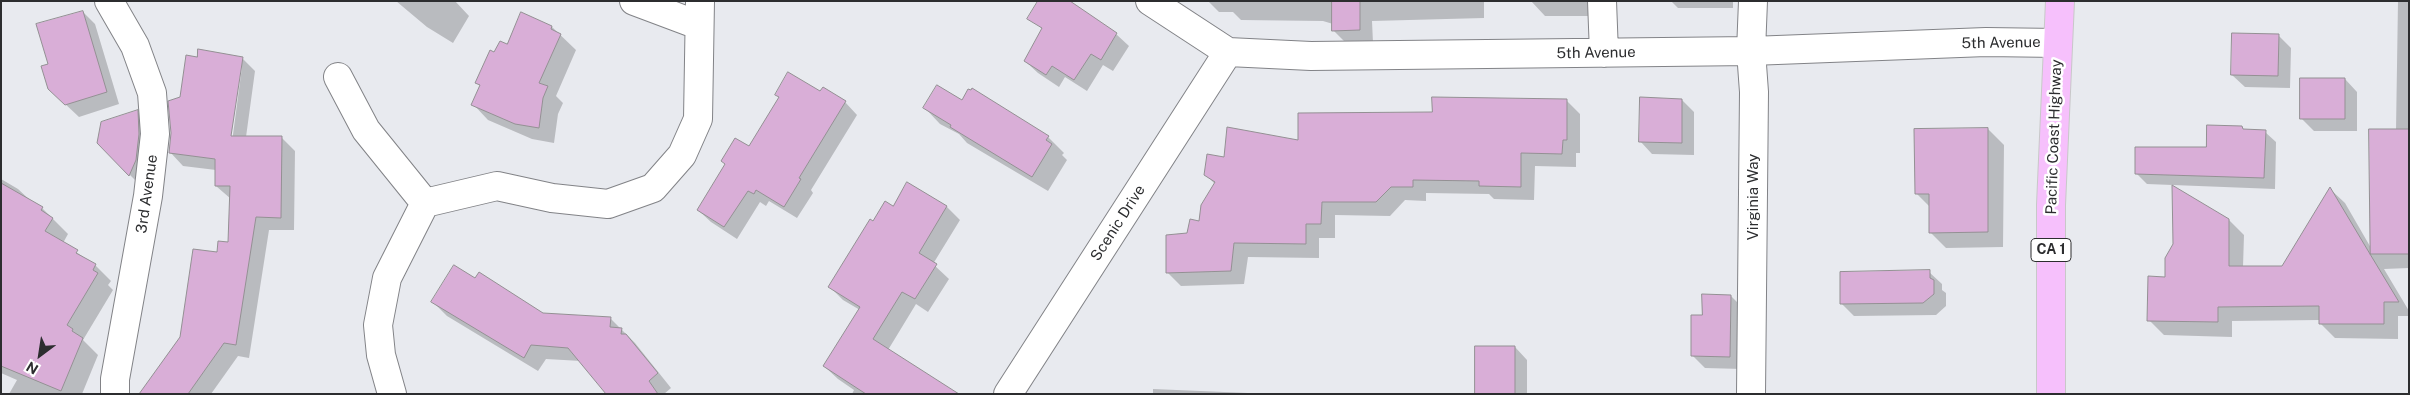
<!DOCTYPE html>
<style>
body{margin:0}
#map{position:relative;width:2410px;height:395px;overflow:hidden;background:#e8eaef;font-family:"Public Sans",sans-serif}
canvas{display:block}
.frame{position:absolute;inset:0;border:2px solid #2c2d2f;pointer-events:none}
.north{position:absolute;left:15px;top:330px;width:50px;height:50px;-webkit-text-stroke:4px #fff;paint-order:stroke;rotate:211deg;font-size:14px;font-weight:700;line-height:20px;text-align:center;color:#2c2d2f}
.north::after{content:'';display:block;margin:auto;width:18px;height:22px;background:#2c2d2f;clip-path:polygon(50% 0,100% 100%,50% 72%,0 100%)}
</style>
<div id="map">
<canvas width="2410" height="395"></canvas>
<div class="frame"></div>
<div class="north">N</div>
</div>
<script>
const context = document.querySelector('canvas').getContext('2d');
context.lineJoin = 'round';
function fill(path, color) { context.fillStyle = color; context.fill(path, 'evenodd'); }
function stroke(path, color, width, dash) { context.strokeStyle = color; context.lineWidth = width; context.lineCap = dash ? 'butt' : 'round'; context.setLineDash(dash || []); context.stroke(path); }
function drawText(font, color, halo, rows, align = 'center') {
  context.font = font + ' "Public Sans",sans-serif'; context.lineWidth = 5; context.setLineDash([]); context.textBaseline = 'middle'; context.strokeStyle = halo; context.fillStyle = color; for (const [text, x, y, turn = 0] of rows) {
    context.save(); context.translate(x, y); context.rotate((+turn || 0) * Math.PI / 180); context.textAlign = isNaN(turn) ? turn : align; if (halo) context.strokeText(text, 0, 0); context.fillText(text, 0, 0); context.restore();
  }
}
fill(new Path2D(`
 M396,1H455L469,16L453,43L427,27Z
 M1067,1L1116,34L1129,46L1113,71L1103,65L1087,91L1065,77L1059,87L1038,73L1025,61L1043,30L1036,23Z
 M1208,1H1484V18L1372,21L1373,43H1346L1333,30V24L1323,21L1241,20L1233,12H1219Z
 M1531,1H1594V16H1545Z
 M1671,1H1733V8H1678Z
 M2398,1H2409V268L2384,269L2409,311V316H2398V339L2335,338L2320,323V320L2232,321V337L2164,335L2149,320L2167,278L2229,220L2244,235L2243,267H2282L2330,189L2345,203L2371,248L2396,130Z
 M83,12L95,24L119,104L79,117L62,101L50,64Z
 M522,13L552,27L576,50L556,96L563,103L558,114L554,143L532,139L488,120L473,104L481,86L477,83L495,54L507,45Z
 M2278,35L2291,48L2290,88L2245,87L2232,75Z
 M242,58L255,71L246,137H281L295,151L294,230H269L249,358L238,356L211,394H149L181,338L218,254L230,244L231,199L216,186V170L183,166L170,152L181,98L198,59ZM240,67H242L232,142H229Z
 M2345,79L2357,92V131H2314L2301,118Z
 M820,93L845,102L857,115L811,190L813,193L797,218L769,201L766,206L760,202L737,239L711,222L698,210L749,148L780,98L776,94Z
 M1566,100L1580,114V153H1576V167L1535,166L1534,200L1494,199L1489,194L1426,193V201L1405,200L1390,216L1335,215V238H1319V258L1248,257L1244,284L1181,286L1167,272L1188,235L1200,222L1215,184L1206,175L1225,158L1433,113Z
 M1682,100L1694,112V155L1652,154L1640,141Z
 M962,101L1048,137L1064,153L1062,155L1067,160L1048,191L967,143L959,134L940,124L925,108Z
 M137,112L150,124L142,187L98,143Z
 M1988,129L2004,145L2003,247L1946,248L1930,232V207L1916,193Z
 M2245,131L2265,132L2276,142L2275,189L2147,184L2136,173L2208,149Z
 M1,179L18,189L32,202L42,208L68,234L63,243L95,265L111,281L108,285L113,290L83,340L98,355L82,394H9L17,380L1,373Z
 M893,207H947L960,220L933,264L949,279L928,312L916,304L888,350L947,394H852L854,390L838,379L824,366L860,310L843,300L830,287L874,222Z
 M1929,272L1942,284V290L1946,293V306L1936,315L1854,316L1841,303Z
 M476,280L543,314L610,318L635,343L671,388L664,394H608L581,361L546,359L538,371L447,316L433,302Z
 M1731,296L1743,308L1742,369L1705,368L1693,356L1703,316Z
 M1515,347L1527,360V394H1477Z
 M1153,389L1248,393V394H1153Z`), '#0003');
const building = new Path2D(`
 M1038,1H1070L1117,33L1101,60L1091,54L1074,80L1052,66L1046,75L1024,61L1042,28L1027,19Z
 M1332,1H1360V30L1332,31Z
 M83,11L107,92L65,105L48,89L41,66L48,64L36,24Z
 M521,12L552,26L551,29L561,34L539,83L548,86L543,98L539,128L515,124L471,105L480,85L475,83L490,50L494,52L500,41L507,44Z
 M2232,33L2279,34L2278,76L2231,75Z
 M198,49L243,57L231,136H282L281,218L256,217L236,345L224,343L188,394H139L180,337L193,249L217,252L218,241L228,242L230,186H215V159L169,153L171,133L168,101L180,97L186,55L197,57Z
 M788,72L820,91L823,87L846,101L799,178L801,179L784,207L756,190L754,194L748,191L724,227L697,210L725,164L721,161L735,138L749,146L779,97L775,95Z
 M2300,78H2345V119H2300Z
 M937,85L962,100L968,89L971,90L972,88L1049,136L1046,140L1052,144L1032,177L950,127L951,125L923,108Z
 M1432,97L1567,99V140H1563L1562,154L1521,153V187L1479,186V181L1413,180V187H1391L1376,202H1322L1321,224H1306V244L1234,243L1231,271L1166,273V235L1187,233L1190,219L1199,221L1201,205L1215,182L1204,175L1207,154L1224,157L1227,127L1298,140V113L1432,112Z
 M1640,97L1682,99V143L1639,142Z
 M138,110L139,134L136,160L129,176L97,143L101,122Z
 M2207,125L2242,126L2243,129L2266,130L2264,178L2135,174V147H2206Z
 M1988,128V232L1929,233V194H1915L1914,129Z
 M2369,129H2409V254H2370L2399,302H2384V324H2319V306L2218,307V322L2147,321L2148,276L2165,277V258L2173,244L2172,185L2229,219V266H2282L2330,187L2370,254Z
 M907,182L947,206L919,253L937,264L915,299L902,292L873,339L959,394H866L823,366L860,307L828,287L870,219L873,221L885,201L893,206Z
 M1,183L43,207L41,210L53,218L45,231L78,250L76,253L96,264L93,270L98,273L67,325L73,329L72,331L83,338L61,391L1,366Z
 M454,265L475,278L479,272L543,313L611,317L610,327L622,328L621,334H626L658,373L649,381L658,394H606L568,348L531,345L524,358L431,302Z
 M1930,270V278L1934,280V294L1923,303L1840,304V272Z
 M1702,294L1731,295L1730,357L1691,356V315H1702Z
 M1475,346H1515V394H1475Z`);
fill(building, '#d9aed7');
stroke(building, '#939093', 1);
const minor = new Path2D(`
 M109,1L135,46L152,93L155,134L148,196L115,379V394
 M634,1L698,25
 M1150,1L1228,52L1311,56L1751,51L1986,42L2058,43
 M1602,1L1604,53
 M338,77L366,130L425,203
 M392,394L381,355L378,325L387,278L425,203L497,186L552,198L608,204L653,188L682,155L698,119L700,1
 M1008,394L1228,52
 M1751,394L1754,92L1751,51L1753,1`);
const trunk = new Path2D(`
 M2051,394V205L2060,1`);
stroke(minor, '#828387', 30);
stroke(trunk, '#c8c8c9', 30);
stroke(minor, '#fff', 28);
stroke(trunk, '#f6c0fc', 28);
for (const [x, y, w] of [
 [2051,250,40]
]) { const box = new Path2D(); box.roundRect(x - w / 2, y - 11.5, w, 23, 4); context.fillStyle = '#fff'; context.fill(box); stroke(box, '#2c2d2f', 1); }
drawText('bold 14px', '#2c2d2f', null, [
 ["CA 1",2051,250]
]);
drawText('15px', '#2c2d2f', '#fff', [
 ["5th Avenue",2001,43,-1],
 ["5th Avenue",1596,53,-1],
 ["Pacific Coast Highway",2054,137,-88],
 ["3rd Avenue",147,194,-82],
 ["Virginia Way",1753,197,-90],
 ["Scenic Drive",1118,223,-57]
]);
</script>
